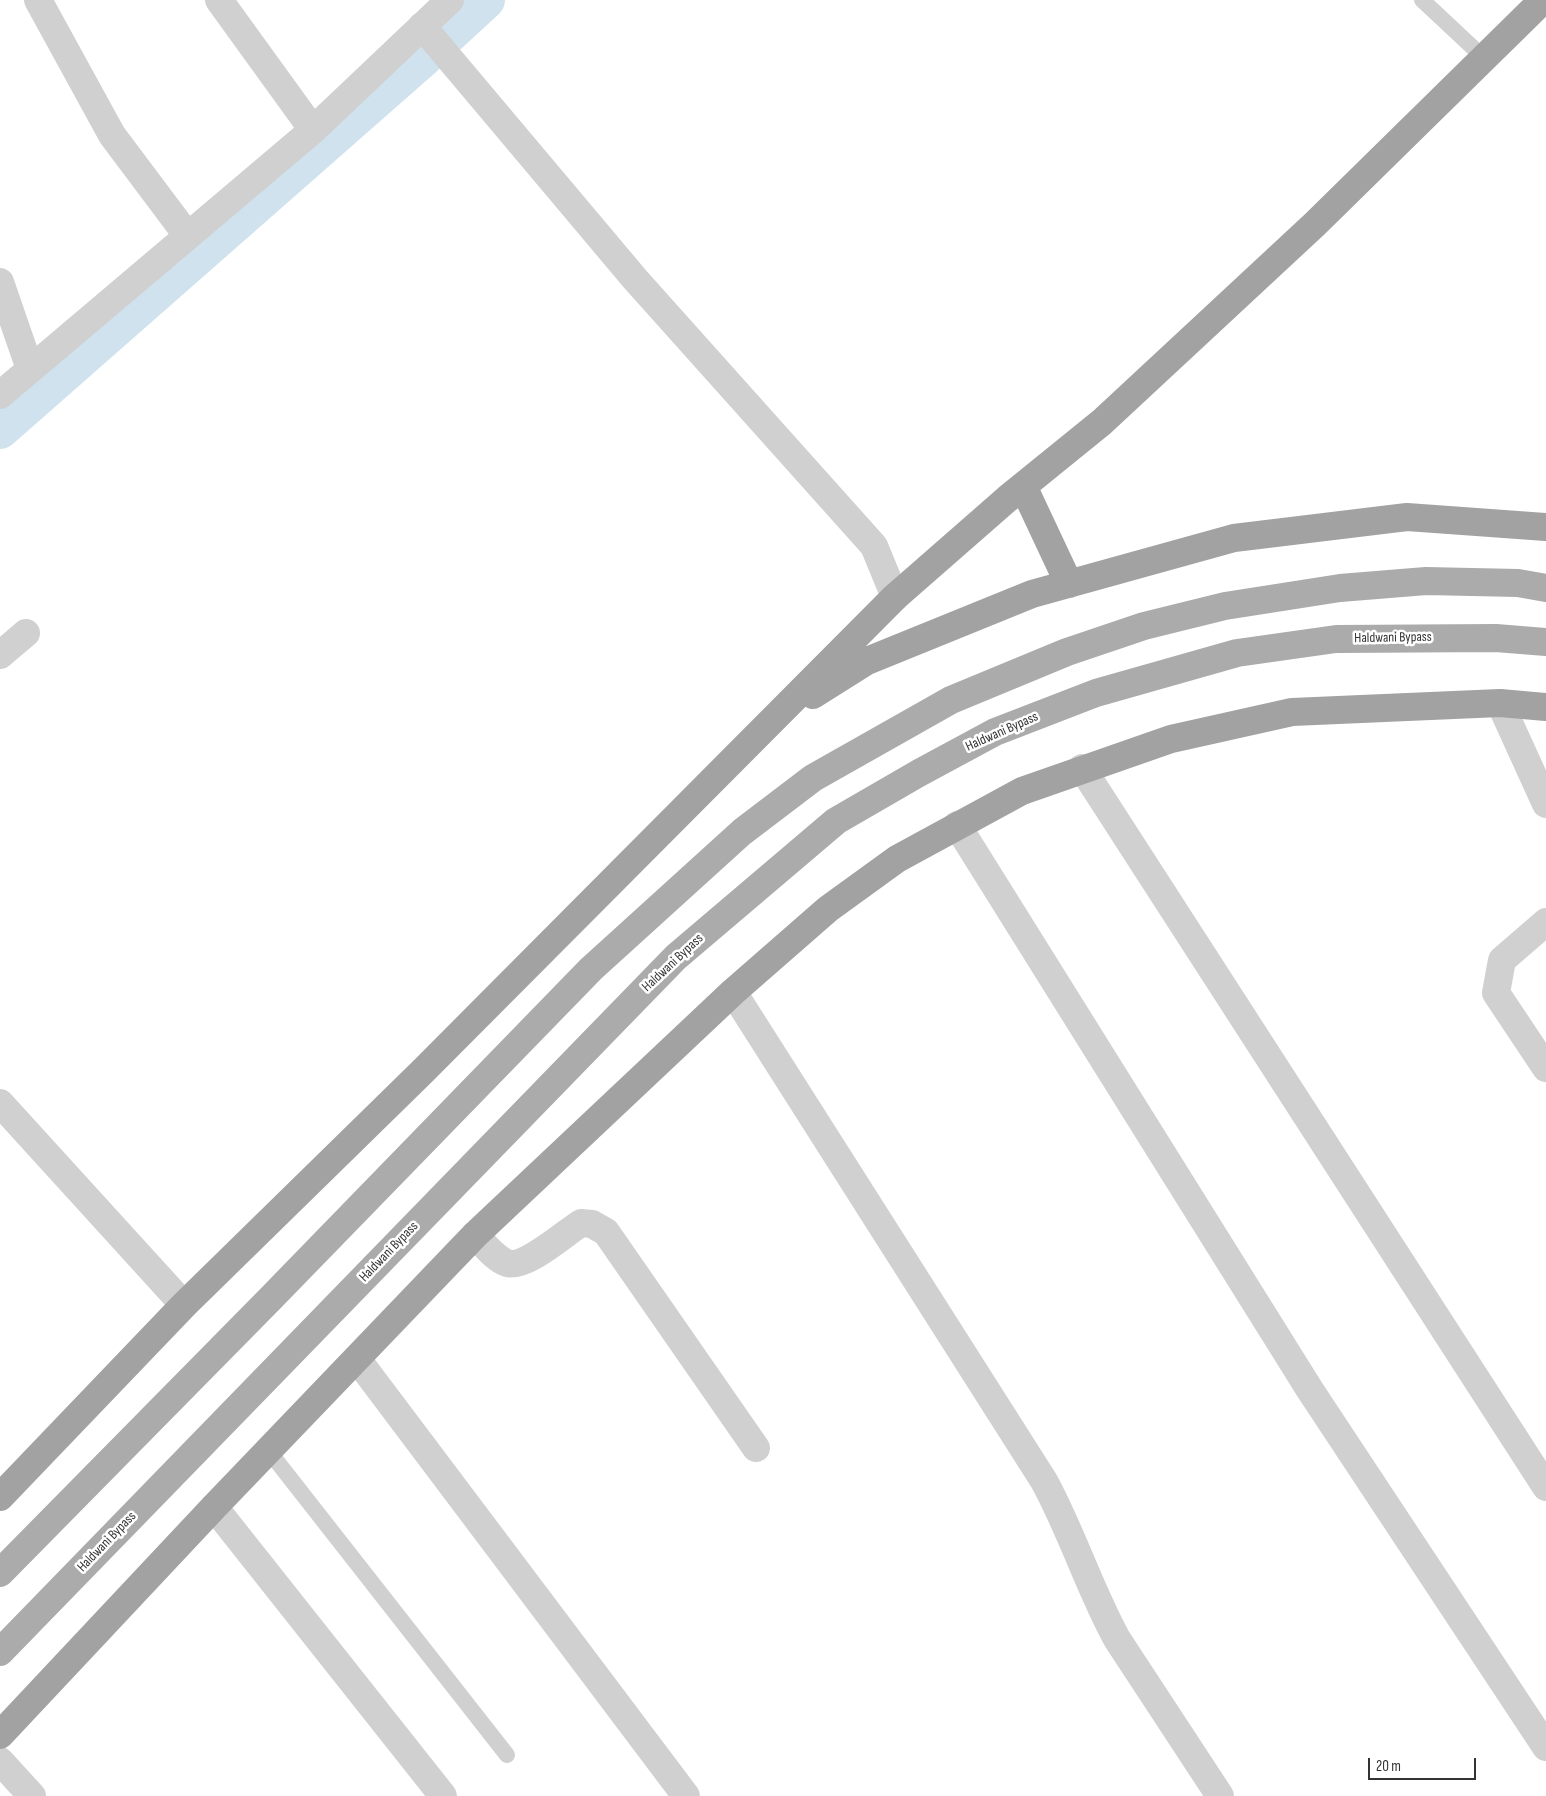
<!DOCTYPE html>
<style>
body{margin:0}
#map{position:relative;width:1546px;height:1796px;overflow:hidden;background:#fff;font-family:"Sofia Sans Condensed",sans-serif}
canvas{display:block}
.scale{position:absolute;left:1368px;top:1758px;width:108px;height:22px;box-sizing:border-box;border:2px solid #333;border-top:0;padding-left:6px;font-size:15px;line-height:18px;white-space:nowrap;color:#333;-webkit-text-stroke:4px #fff;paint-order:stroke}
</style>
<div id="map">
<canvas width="1546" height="1796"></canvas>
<div class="scale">20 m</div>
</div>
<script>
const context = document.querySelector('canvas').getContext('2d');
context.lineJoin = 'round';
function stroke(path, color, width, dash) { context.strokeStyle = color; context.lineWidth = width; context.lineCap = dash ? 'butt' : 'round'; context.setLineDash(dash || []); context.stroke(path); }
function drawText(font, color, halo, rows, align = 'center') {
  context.font = font + ' "Sofia Sans Condensed",sans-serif'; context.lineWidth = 5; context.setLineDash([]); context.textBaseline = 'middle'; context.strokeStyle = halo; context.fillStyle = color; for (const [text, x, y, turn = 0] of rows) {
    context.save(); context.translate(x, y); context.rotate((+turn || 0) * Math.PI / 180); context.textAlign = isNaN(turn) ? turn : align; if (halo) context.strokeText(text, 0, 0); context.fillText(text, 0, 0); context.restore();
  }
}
stroke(new Path2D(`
 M0,430L421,60L486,0`), '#cfe2ee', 38);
stroke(new Path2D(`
 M1422,0L1484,58
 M268,1450L507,1755`), '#d0d0d0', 16);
stroke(new Path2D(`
 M38,0L112,135L187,235
 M219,0L313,130
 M422,26L635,279L874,546L895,597
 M0,282L30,369
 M0,395L313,130L450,0
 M0,655L26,633
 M1500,703L1546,804
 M1082,768L1546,1487
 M957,825L1310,1390L1546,1747
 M1546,922L1502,960L1496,993L1546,1068
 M733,992L1044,1481C1072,1532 1089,1588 1117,1639L1220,1796
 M0,1103L184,1305
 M475,1235C484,1244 495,1259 507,1263C525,1269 565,1233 581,1223L592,1224L606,1232L756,1448
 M357,1359L686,1796
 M214,1507L443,1796
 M0,1761L32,1796`), '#d0d0d0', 28);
stroke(new Path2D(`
 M0,1573L271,1298L591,969L742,832L813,778L951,700L1067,652L1144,626L1225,606L1340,588L1426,581L1518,583L1546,588
 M0,1652L676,957L836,821L919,773L995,732L1096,693L1237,653L1336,639L1496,638L1546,642`), '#ababab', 28);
stroke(new Path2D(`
 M1023,486L1069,584
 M813,695L867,661L1032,594L1234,538L1407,517L1546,527
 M0,1497L184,1305L423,1071L895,597L1007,499L1102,422L1315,224L1543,0
 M0,1735L214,1507L475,1235L733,992L828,909L897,859L1022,791L1171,739L1292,712L1500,703L1546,707`), '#a2a2a2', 28);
drawText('14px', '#333', '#fff', [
 ["Haldwani Bypass",1393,638,-1],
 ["Haldwani Bypass",1002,732,-24],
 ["Haldwani Bypass",673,963,-43],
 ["Haldwani Bypass",389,1252,-46],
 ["Haldwani Bypass",107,1542,-46]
]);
</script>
